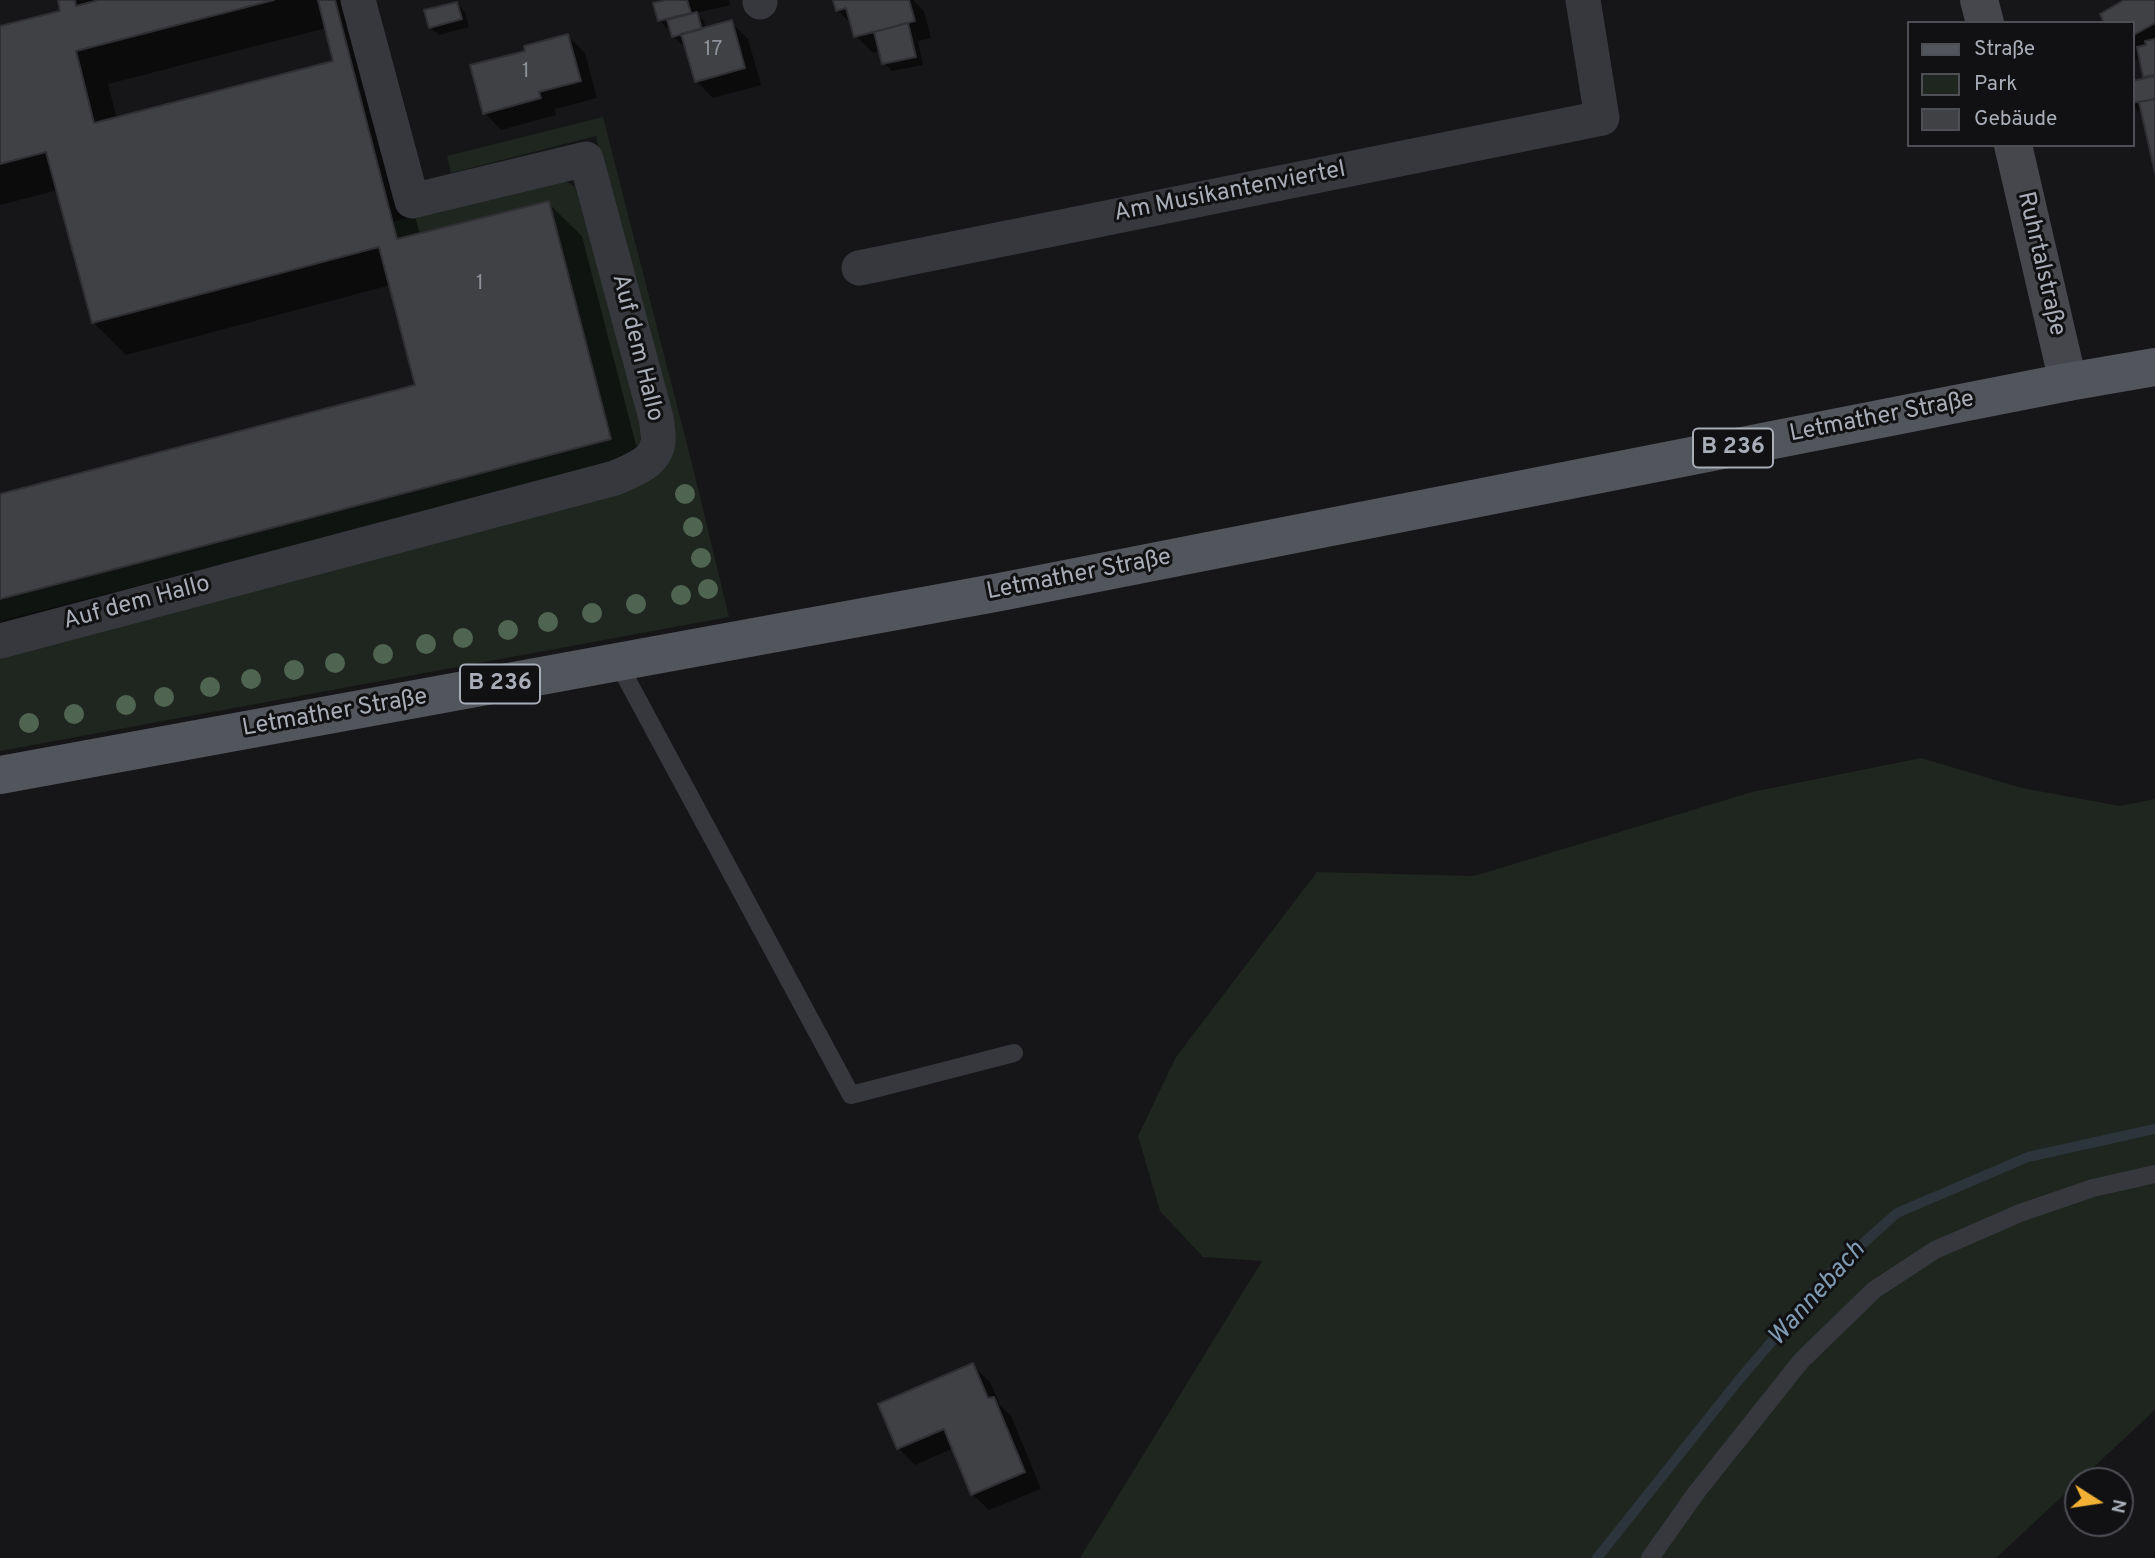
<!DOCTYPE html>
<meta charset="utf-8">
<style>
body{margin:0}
#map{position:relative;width:2155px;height:1558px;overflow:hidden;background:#161618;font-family:Overpass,sans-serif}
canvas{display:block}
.legend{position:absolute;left:1907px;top:21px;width:228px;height:126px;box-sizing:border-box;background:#111113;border:2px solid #4d4f55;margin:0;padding:9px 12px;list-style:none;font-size:21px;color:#a8adb8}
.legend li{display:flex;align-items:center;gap:14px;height:35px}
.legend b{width:35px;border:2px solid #4d4f55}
.north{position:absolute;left:2064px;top:1467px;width:70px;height:70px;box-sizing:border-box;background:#111113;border:2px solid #4d4f55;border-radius:50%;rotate:102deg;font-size:19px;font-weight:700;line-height:28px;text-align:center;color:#a8adb8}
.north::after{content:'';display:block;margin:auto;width:24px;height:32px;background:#f2b134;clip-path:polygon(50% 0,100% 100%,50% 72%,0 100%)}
</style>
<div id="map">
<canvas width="2155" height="1558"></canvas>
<ul class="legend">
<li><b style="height:9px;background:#53555c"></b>Straße</li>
<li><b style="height:19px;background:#1e261f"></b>Park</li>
<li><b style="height:19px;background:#404145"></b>Gebäude</li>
</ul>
<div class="north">N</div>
</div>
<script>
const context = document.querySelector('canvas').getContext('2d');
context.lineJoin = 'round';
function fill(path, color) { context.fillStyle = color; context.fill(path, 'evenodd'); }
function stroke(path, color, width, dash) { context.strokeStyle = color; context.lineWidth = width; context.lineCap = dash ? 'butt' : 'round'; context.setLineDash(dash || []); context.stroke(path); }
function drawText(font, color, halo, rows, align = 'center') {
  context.font = font + ' Overpass,sans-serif'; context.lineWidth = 6; context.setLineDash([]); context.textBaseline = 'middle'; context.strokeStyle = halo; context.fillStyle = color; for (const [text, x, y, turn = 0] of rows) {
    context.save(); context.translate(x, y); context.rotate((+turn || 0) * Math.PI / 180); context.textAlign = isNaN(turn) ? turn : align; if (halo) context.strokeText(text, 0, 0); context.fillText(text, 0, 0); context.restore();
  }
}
fill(new Path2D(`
 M603,117L693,468L729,617L0,751V655L546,514L672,437L596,136L451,173L447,156Z
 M551,178H561L575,187L643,425L639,444L623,462L0,621V599L611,439L549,201L397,239L393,222Z
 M1921,758L2022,788L2120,806L2155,799V1410L1996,1558H1080L1262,1261L1203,1257L1160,1211L1138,1136L1176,1057L1317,872L1474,876L1752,792Z`), '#1e261f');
fill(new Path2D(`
 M59,0H98L99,2L105,0H358L420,235L548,203L582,236L643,472L0,640V496L417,386L391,285L126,355L93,322L58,190L0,205V28L63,12ZM326,28L335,62L117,119L108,84Z
 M669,0H729L730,5L696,13L704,21L706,29L731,22L748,39L761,85L713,98L696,81L685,43L681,44L673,36L671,28L668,29L660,21Z
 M835,0H913L924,11L931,38L918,41L923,65L892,71L884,63L881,51L873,53L856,36L853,25L837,10ZM882,28L883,31L864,36V33Z
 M2125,0H2155V164L2144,110L2138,111L2132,105V83L2148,79L2145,76L2141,57L2135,60L2132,58V23Z
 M457,4L465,12L469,27L439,35L430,27Z
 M568,36L585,53L597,98L555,109L556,115L501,130L485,113Z
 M973,1366L990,1382L1000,1405L1011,1416L1041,1489L989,1510L972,1494L954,1448L915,1465L898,1448Z`), '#0007');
stroke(new Path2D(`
 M1597,1558L1738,1381L1832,1271L1897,1213L2028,1157L2155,1129`), '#2c353c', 10);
const building = new Path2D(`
 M58,0H75L76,6L99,0H274L76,51L94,123L333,61L318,0H335L397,239L549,201L611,439L0,599V494L415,385L379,247L92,323L46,152L0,164V26L60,11Z
 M666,0H687L691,13L658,21L653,3Z
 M833,0H909L915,21L854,37L846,8L836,11Z
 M2124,0H2155V23L2132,36V23H2104L2100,14Z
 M457,2L462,19L429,28L424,10Z
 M697,12L702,29L672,37L667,20Z
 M732,20L745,68L695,82L681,34Z
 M908,23L916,57L882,64L874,32Z
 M568,34L581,81L539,92L541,98L483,114L470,65L525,51L524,46Z
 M2155,39V75L2143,77L2137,47L2146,45L2145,41Z
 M2155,76V99L2132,103V81Z
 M2155,99V173L2139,102Z
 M973,1363L988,1398L994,1397L1025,1472L971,1495L944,1429L897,1449L878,1404Z`);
fill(building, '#404145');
stroke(building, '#303034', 2);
stroke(new Path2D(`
 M618,663L851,1095L1014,1053
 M1650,1558L1696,1493L1801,1361L1874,1290L1935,1250L2020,1213L2093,1188L2155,1174`), '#37383d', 18);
stroke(new Path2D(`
 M760,0V2
 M859,268L1602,118L1583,0
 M0,641L615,478C633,470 655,463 658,442C659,435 657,425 656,418L586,159L412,201L358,0`), '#37383d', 35);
stroke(new Path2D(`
 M1979,0L1985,23
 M2013,145L2068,382`), '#45474d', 38);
stroke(new Path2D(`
 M0,775L1000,592L2068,382L2155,367`), '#53555c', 38);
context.fillStyle = '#506452';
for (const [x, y] of [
 [685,494],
 [693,527],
 [701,558],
 [708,589],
 [681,595],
 [636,604],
 [592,613],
 [548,622],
 [508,630],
 [463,638],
 [426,644],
 [383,654],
 [335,663],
 [294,670],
 [251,679],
 [210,687],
 [164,697],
 [126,705],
 [74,714],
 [29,723]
]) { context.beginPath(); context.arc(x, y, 10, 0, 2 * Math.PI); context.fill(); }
drawText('21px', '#8e929b', null, [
 ["17",713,51],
 ["1",526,73],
 ["1",480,285]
]);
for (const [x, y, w] of [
 [1733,448,80],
 [500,684,80]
]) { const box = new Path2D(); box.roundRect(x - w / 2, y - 19.5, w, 39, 5); context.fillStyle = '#111113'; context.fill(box); stroke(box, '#a8adb8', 2); }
drawText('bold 23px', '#a8adb8', null, [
 ["B 236",1733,448],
 ["B 236",500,684]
]);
drawText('24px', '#a8adb8', '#111113', [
 ["Am Musikantenviertel",1230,193,-11],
 ["Ruhrtalstraße",2040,264,77],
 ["Auf dem Hallo",636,348,76],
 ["Letmather Straße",1882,418,-11],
 ["Letmather Straße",1079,576,-11],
 ["Auf dem Hallo",137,604,-15],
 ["Letmather Straße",335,714,-10]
]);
drawText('italic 26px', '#7f9bb3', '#111113', [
 ["Wannebach",1818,1295,-48]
]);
</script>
